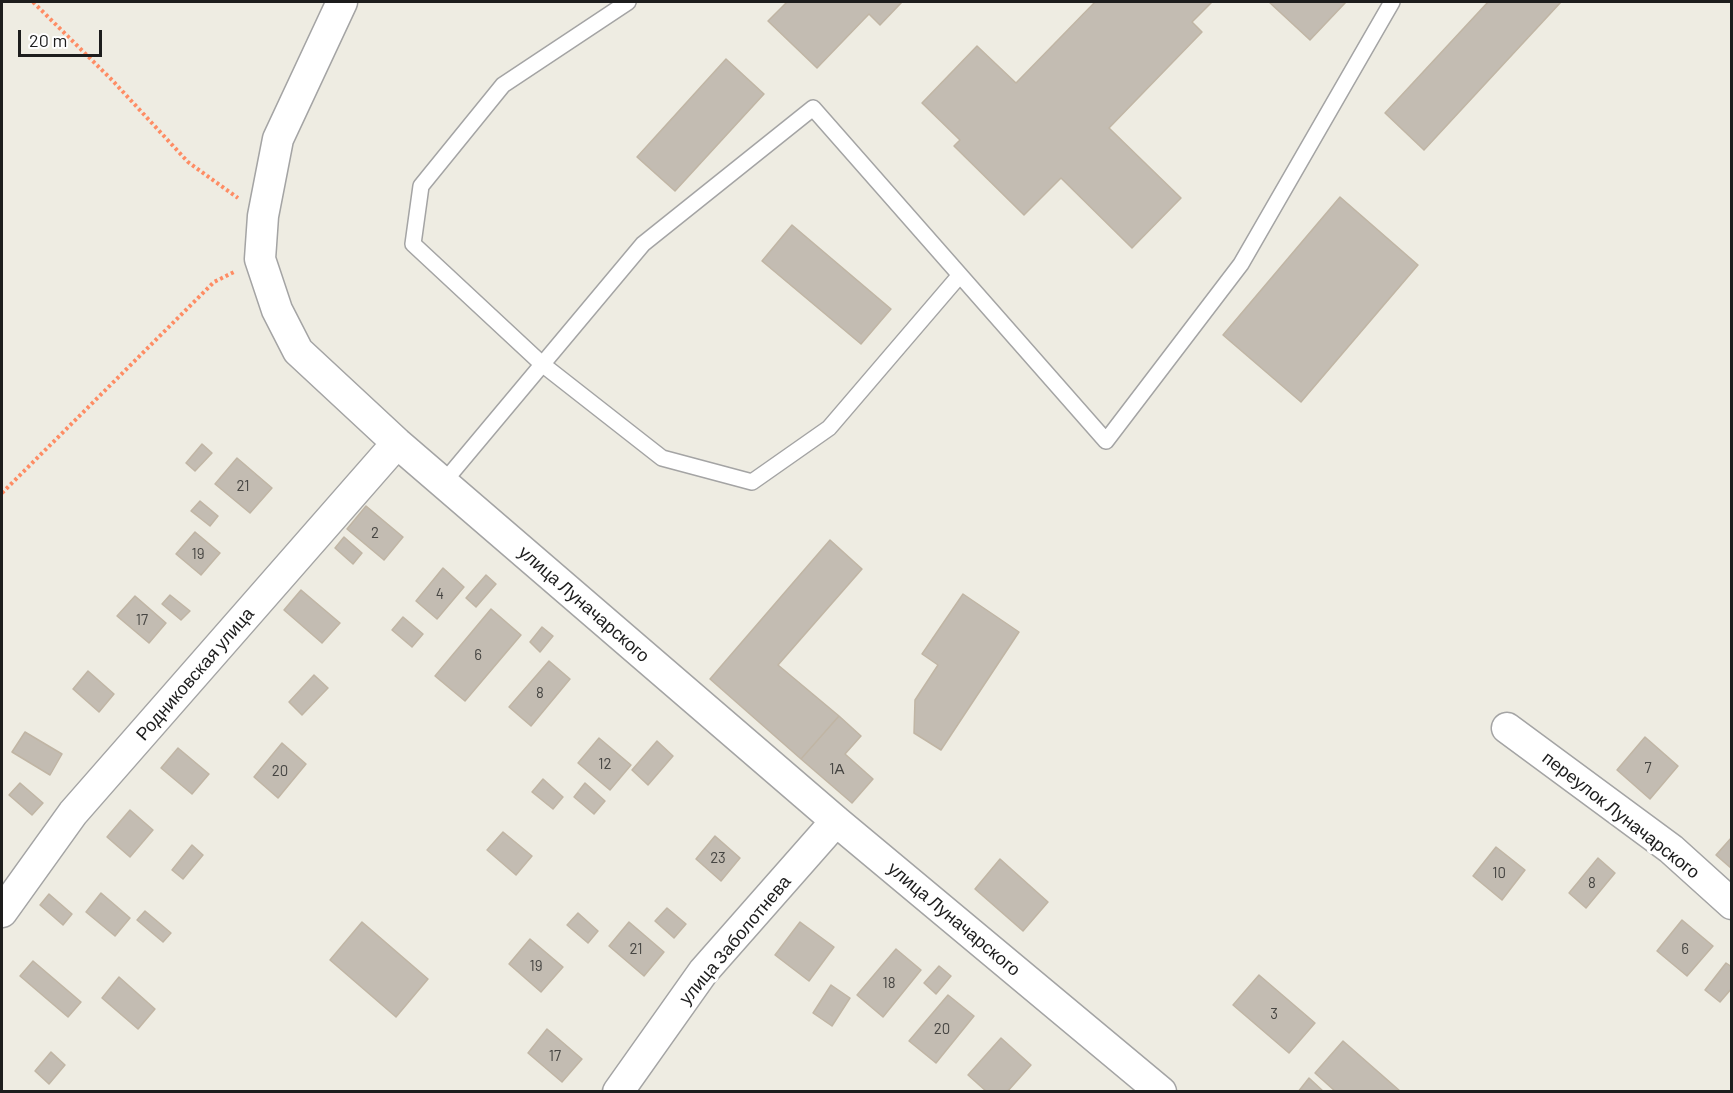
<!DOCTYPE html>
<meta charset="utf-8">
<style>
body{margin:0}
#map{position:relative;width:1733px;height:1093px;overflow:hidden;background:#eeece2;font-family:Barlow,sans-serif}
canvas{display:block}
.frame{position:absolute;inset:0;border:3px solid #1d1d1d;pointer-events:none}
.scale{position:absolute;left:18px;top:30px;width:84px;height:27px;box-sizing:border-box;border:3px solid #1d1d1d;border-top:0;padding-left:8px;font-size:18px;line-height:21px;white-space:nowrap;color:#1d1d1d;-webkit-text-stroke:4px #fff;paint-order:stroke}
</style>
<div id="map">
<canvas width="1733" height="1093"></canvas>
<div class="frame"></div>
<div class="scale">20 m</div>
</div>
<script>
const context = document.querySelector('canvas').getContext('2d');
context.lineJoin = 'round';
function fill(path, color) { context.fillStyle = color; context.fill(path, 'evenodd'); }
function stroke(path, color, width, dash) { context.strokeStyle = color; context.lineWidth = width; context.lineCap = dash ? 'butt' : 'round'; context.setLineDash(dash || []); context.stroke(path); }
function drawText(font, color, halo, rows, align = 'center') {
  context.font = font + ' Barlow,sans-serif'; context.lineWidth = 6; context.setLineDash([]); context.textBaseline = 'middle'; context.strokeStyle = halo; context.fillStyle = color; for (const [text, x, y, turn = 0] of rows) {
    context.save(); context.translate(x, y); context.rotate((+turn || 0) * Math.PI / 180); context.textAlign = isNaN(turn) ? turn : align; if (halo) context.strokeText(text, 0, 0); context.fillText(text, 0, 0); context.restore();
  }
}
const building = new Path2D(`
 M787,2H902L880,25L869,14L817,68L768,21Z
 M1095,2H1212L1192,22L1202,32L1109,128L1181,198L1132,248L1061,178L1024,215L954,146L960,140L922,103L977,46L1016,83Z
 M1269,2H1346L1310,40Z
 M1488,2H1561L1424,150L1385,113Z
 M726,59L764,94L675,191L637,157Z
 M1340,197L1418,265L1301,402L1223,335Z
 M792,225L891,309L861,344L762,261Z
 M202,444L212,453L195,471L186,463Z
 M237,458L272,488L250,513L215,484Z
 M200,501L218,516L210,526L191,511Z
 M366,506L403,537L384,560L347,529Z
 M195,532L220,553L201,575L176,554Z
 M344,537L362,553L353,564L335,548Z
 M830,540L862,569L778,665L839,716L801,759L710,679Z
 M443,568L464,587L437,619L416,601Z
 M486,575L496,584L476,607L466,598Z
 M301,590L340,623L322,643L284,610Z
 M963,594L1019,632L941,750L914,733L915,700L938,665L922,654Z
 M170,595L190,611L181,620L162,604Z
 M135,596L166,623L149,643L117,616Z
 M491,609L521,635L465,701L435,676Z
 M403,617L423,634L412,647L392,630Z
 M542,627L553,636L540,652L530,642Z
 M549,661L570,679L531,726L509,707Z
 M88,671L114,694L99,712L73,689Z
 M314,675L328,688L302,715L289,702Z
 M839,716L861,736L845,754L873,779L852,803L801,759Z
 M25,732L62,754L50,775L12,752Z
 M1645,737L1678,766L1650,799L1617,770Z
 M599,738L631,765L610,790L578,763Z
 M657,741L673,756L648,785L632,770Z
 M282,743L306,764L278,798L254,777Z
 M178,748L209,774L192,794L161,768Z
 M543,779L563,797L553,809L532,792Z
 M20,783L43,803L32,815L9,795Z
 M585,783L605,801L594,814L574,797Z
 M130,810L153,830L130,857L107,837Z
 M503,832L532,856L516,875L487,850Z
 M715,836L740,858L721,881L696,859Z
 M1732,837V869L1716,855Z
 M192,845L203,855L183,879L172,870Z
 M1496,847L1525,870L1502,900L1473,876Z
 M1598,858L1615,873L1586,908L1569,893Z
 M1000,859L1048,902L1023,931L975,889Z
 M101,893L130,918L115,936L86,912Z
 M49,894L72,914L63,925L40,905Z
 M667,908L686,924L674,938L655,921Z
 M145,911L171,933L163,942L137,920Z
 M578,913L598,931L588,943L567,925Z
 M1682,920L1713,946L1687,976L1657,951Z
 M362,922L428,979L396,1017L330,960Z
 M629,922L664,952L644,976L609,946Z
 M800,922L834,947L809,981L775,955Z
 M530,939L563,967L541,992L509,964Z
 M896,949L921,970L883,1017L857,995Z
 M33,961L81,1002L68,1017L20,976Z
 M1726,963L1732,967V988L1720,1002L1705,990Z
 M939,966L951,976L936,994L924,983Z
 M1259,975L1315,1023L1289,1053L1233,1005Z
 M119,977L155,1009L138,1029L102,998Z
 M831,985L850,998L832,1026L813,1013Z
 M948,995L974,1016L936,1063L909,1041Z
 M547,1029L582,1059L562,1082L528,1053Z
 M1001,1038L1031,1065L1007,1092H987L968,1075Z
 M1343,1041L1400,1091V1092H1336L1315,1073Z
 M51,1052L65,1065L49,1084L35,1071Z
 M1309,1078L1324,1092H1298Z`);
fill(building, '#c3bcb2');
stroke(building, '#c0b5a4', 1.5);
const lane = new Path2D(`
 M628,2L503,85L421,186L413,244L542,364L662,458L752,482L829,428L960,275
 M443,483L643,244L813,108L1106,441L1241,264L1392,2`);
const street = new Path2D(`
 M342,2L278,139L263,216L260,259L277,310L298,351L397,443L836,821L1161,1092
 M1507,728L1671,849L1732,904
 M2,912L73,813L397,443
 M618,1092L703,972L836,821`);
stroke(lane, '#a4a4a4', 18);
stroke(street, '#a4a4a4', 33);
stroke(new Path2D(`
 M33,2L112,80L188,162L238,198
 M2,493L214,282L236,271`), '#fe8c64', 4, [3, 3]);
stroke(lane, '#fff', 15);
stroke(street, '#fff', 30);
drawText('15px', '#464542', null, [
 ["21",243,486],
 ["2",375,533],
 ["19",198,554],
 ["4",440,594],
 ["17",142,620],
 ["6",478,655],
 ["8",540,693],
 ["12",605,764],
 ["7",1648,768],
 ["1А",837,769],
 ["20",280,771],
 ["23",718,858],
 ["10",1499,873],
 ["8",1592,883],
 ["21",636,949],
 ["6",1685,949],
 ["19",536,966],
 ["18",889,983],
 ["3",1274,1014],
 ["20",942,1029],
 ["17",555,1056]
]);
drawText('18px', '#1d1d1d', '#fff', [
 ["улица Луначарского",584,604,41],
 ["Родниковская улица",195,674,-49],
 ["переулок Луначарского",1621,815,38],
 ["улица Луначарского",954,919,40],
 ["улица Заболотнева",735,940,-50]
]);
</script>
